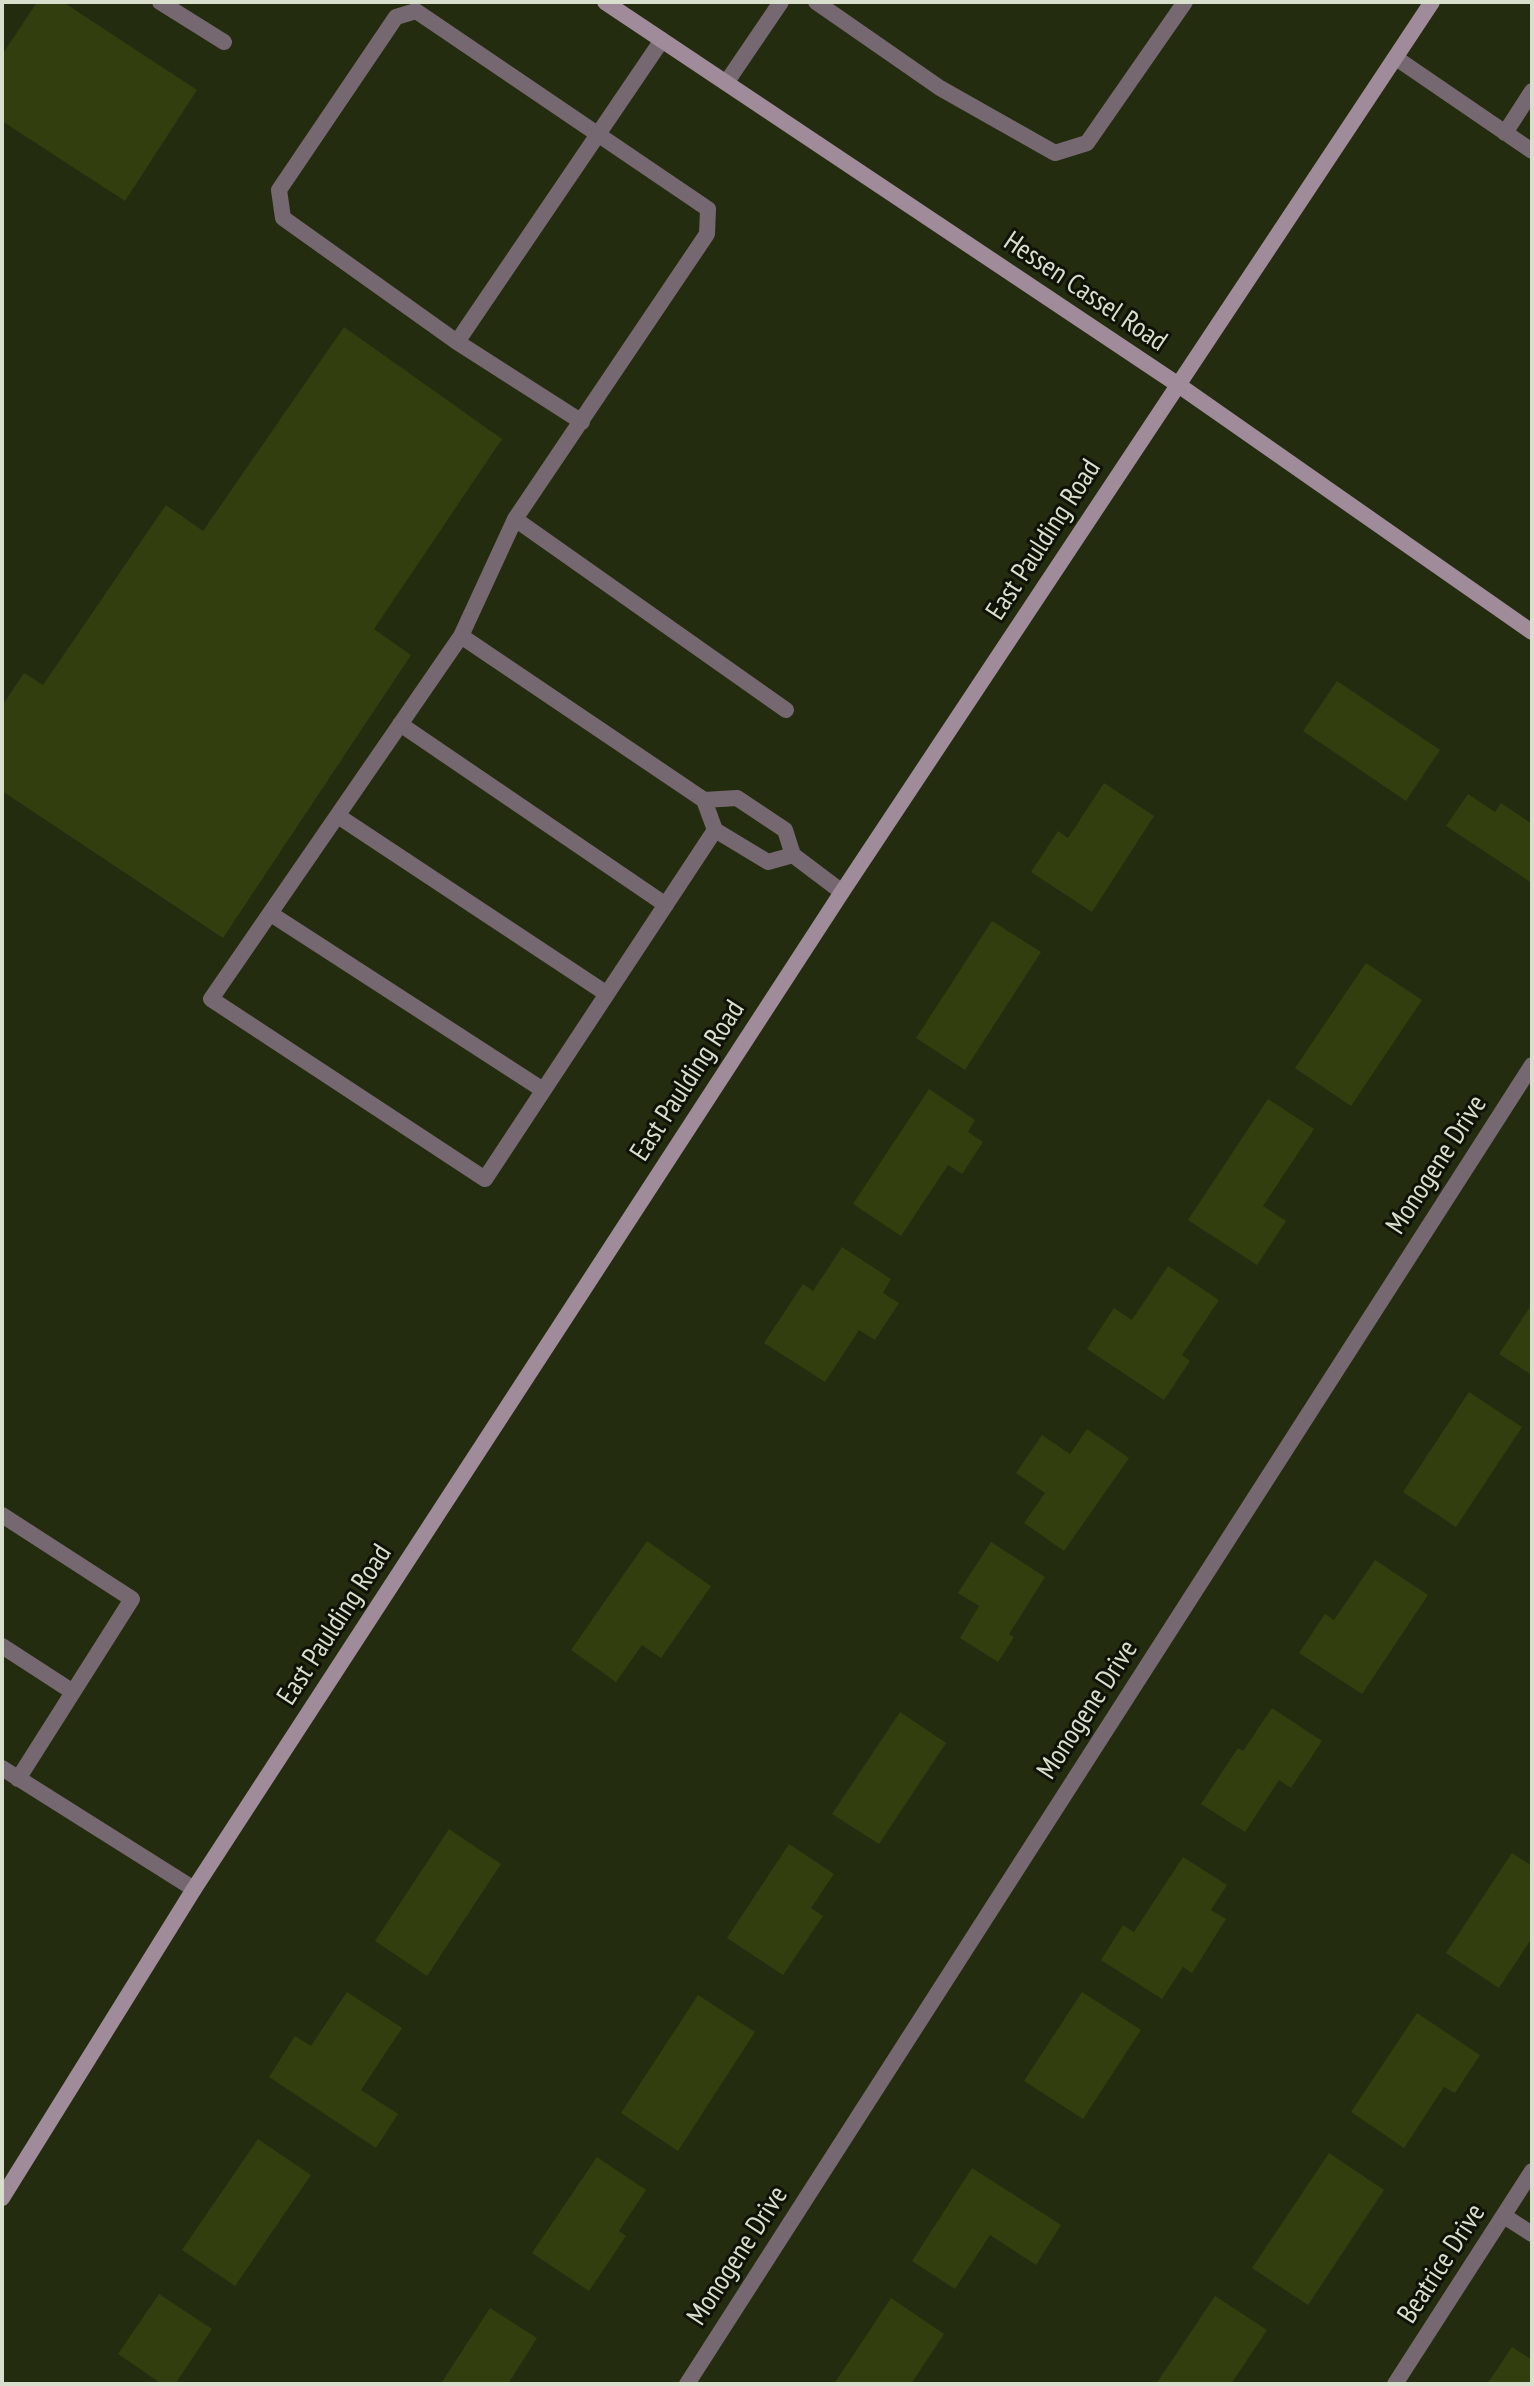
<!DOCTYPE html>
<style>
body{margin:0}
#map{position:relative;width:1534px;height:2386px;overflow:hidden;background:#242c0f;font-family:"PT Sans Narrow",sans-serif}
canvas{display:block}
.frame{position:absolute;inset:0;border:4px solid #d9dfcd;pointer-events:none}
</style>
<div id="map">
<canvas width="1534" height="2386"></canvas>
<div class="frame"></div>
</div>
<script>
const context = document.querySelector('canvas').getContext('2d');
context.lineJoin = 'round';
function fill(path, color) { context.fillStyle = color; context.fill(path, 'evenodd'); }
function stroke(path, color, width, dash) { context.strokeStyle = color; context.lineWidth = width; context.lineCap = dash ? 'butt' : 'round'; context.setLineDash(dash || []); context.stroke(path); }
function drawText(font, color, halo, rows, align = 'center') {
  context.font = font + ' "PT Sans Narrow",sans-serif'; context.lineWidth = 6; context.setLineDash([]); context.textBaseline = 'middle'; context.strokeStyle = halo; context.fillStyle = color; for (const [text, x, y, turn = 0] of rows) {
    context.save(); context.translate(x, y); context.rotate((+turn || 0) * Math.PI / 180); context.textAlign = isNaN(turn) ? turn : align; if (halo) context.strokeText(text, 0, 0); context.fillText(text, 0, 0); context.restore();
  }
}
fill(new Path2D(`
 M37,2H63L197,90L125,201L2,121V55Z
 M344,327L502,439L374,629L411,655L223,938L2,791V706L24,673L43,685L166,505L203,531Z
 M1337,681L1440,750L1406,801L1303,731Z
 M1104,783L1154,816L1092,912L1031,872L1058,831L1068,838Z
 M1468,794L1495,812L1501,803L1532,824V883L1446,826Z
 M992,921L1041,952L965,1070L916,1038Z
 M1366,963L1422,1000L1351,1106L1295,1068Z
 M929,1089L975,1120L968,1132L983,1142L962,1174L948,1165L901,1236L853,1204Z
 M1268,1099L1314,1129L1263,1206L1286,1221L1257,1265L1188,1220Z
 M842,1247L891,1279L883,1293L899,1303L875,1340L859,1330L825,1382L764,1343L803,1284L813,1291Z
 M1168,1266L1219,1300L1182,1355L1190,1361L1164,1400L1087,1349L1114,1308L1132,1320Z
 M1532,1304V1375L1499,1354Z
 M1469,1392L1522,1427L1456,1527L1403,1492Z
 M1087,1429L1129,1458L1064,1551L1024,1523L1045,1493L1016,1473L1042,1435L1070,1454Z
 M647,1541L711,1586L661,1658L642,1645L616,1682L571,1650Z
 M991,1542L1045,1577L1009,1634L1014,1637L998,1662L960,1638L979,1606L958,1593Z
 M1375,1560L1428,1595L1362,1694L1299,1653L1325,1614L1334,1620Z
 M1272,1708L1322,1741L1291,1788L1279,1780L1245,1832L1201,1804L1238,1748L1243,1751Z
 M900,1712L946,1743L879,1844L832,1814Z
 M449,1829L501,1864L427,1976L375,1941Z
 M789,1844L834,1874L811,1908L823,1916L783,1975L727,1938Z
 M1512,1853L1532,1866V1938L1499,1988L1446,1953Z
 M1183,1857L1227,1885L1211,1910L1226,1919L1192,1973L1183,1967L1162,1999L1101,1960L1123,1925L1134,1932Z
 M347,1992L402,2028L361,2090L398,2114L376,2148L269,2077L295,2036L311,2046Z
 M1082,1992L1141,2030L1083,2119L1024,2081Z
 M698,1995L755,2032L678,2151L621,2113Z
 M1417,2013L1480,2055L1455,2093L1444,2087L1404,2148L1351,2112Z
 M258,2139L311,2175L235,2286L182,2250Z
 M1329,2153L1384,2190L1308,2305L1252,2268Z
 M597,2157L646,2190L619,2231L626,2236L589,2291L532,2253Z
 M972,2168L1061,2225L1036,2265L990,2235L955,2289L912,2261Z
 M159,2294L212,2329L175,2384H162L118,2354Z
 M1215,2296L1267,2330L1231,2384H1156Z
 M891,2298L944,2334L911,2384H834Z
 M490,2308L537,2338L508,2384H445L442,2382Z
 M1512,2347L1532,2360V2384H1487Z`), '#323e0d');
stroke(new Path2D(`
 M160,2L224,42
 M816,2L940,88L1055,153L1087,143L1185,2
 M1396,58L1532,151
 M726,83L781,2
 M1505,133L1532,91
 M457,342L662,40
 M582,422L457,342L283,218L279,190L396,17L416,11L708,209L707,234L515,519L461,636L704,800L715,830L768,862L793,855
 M515,519L786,710
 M461,636L211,999L485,1179L715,830
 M400,724L666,905
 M704,800L737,798L785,830L793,855L842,892
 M338,816L607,994
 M271,914L543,1090
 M2,1515L132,1599L18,1779
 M2,1646L73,1692
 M2,1768L194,1889`), '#756871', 16);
stroke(new Path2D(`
 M1504,2216L1532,2234
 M687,2384L1532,1065
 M1395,2384L1532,2171`), '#756871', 16);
stroke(new Path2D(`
 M605,2L1177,384L1532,632
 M2,2198L194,1889L842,892L1432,2`), '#a08b9b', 16);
drawText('28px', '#d9dfcd', '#0f1307', [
 ["Hessen Cassel Road",1085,292,34],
 ["East Paulding Road",1044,540,-57],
 ["East Paulding Road",688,1081,-57],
 ["Monogene Drive",1437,1165,-57],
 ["East Paulding Road",335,1625,-57],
 ["Monogene Drive",1088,1710,-57],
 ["Monogene Drive",738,2256,-57],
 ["Beatrice Drive",1442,2264,-57]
]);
</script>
